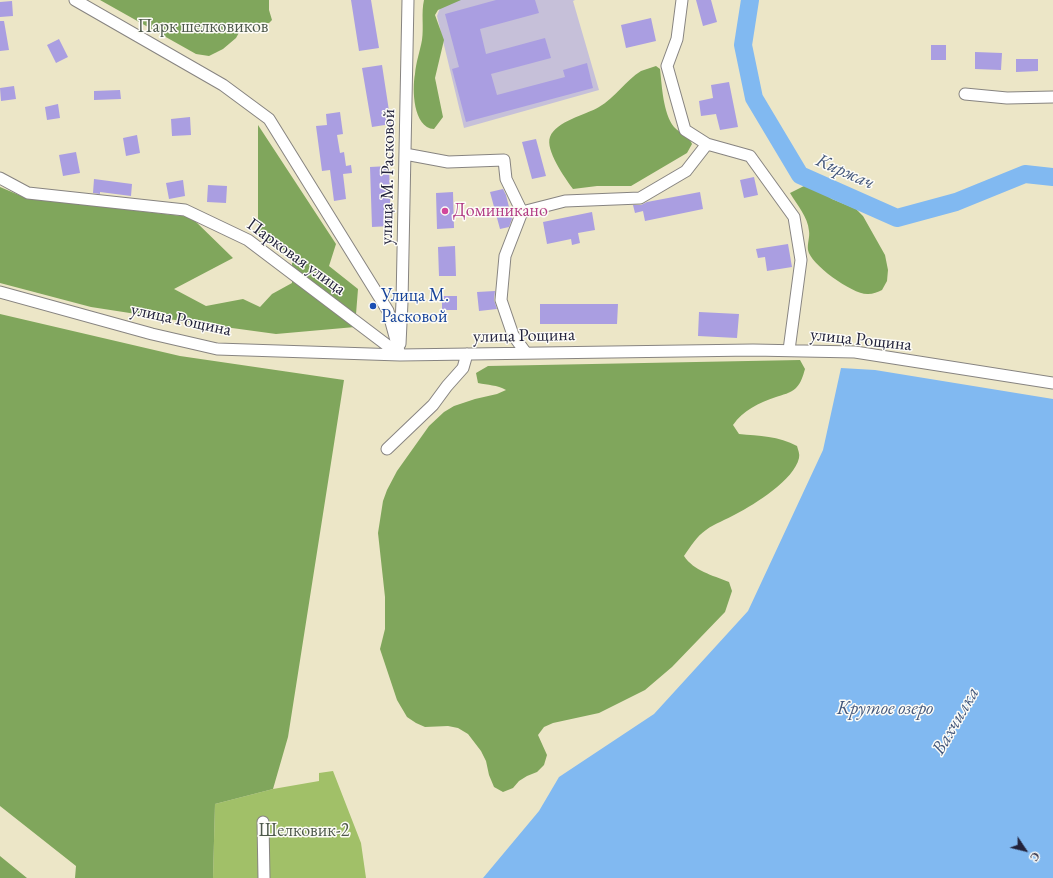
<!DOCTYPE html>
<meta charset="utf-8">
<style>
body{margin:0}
#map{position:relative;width:1053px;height:878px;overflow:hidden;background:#ece6c7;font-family:"EB Garamond",serif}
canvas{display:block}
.north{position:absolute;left:1005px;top:830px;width:40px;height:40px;-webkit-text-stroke:3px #fdfcf7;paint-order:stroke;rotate:125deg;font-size:11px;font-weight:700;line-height:16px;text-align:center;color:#22223b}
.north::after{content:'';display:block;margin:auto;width:14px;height:18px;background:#22223b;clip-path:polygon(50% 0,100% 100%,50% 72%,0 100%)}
</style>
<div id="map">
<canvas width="1053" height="878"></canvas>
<div class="north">С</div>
</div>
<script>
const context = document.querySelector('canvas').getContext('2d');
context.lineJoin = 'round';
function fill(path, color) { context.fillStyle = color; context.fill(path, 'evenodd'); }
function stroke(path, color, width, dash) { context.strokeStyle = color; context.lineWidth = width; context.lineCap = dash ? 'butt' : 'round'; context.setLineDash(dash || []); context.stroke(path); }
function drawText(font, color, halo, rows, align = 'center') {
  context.font = font + ' "EB Garamond",serif'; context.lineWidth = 3; context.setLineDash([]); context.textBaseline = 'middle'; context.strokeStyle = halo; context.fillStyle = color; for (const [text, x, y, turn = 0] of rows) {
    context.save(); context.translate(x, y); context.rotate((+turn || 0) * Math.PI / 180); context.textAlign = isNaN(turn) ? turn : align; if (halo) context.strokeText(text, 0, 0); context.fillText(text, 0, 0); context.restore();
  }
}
fill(new Path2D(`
 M443,0H575L573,1L599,90L464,128L437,16Z`), '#c6c0d9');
fill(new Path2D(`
 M333,771L361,843L366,878H213L215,804L273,789L319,781V773Z`), '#a1c068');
fill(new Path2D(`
 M100,0H269V10L272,20L269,23H248L241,29L236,38L223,49L209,56L196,54Z
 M424,0H461L438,10L435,15L444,40L435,78L443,117L434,129C413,128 412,89 415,74C416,62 420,51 422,40C424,27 421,13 424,0Z
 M656,66L660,69C662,86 663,113 674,127C680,134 689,135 692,144L687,153L631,186H597L573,189C565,178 545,150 550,137C556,121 586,115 599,107C615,98 626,80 641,71C646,69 651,68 656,66Z
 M258,125L336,244L329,266L358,289L355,327L276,334L188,322L91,307L0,283V187L26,198L191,217L233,258L174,289L206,306L243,299L260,307L272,294L292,283V254L258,237Z
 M808,184L832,199L856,209L863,216L885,255L888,270L887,281L882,290C878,292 873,294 868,294C853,295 810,264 808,250C807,244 810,237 809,231C808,217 797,205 790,193Z
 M0,314L180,356L344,380L288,737L273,789L215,804L213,878H75L76,866L0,806Z
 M800,360L805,369C803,376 801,383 796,388C791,393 782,395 776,397C759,403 743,410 733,425L739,434C759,436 779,436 797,446C798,450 800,454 799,458C794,480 755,504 736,514C726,520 715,523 706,530C696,537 691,546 684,556C694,571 712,575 729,582L732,591L725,612L672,667L645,690L599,713L553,723L544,727L538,735L547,755L544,765L537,772L527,776L519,781L513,788L503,792L494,787L489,775L486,761L481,751L468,734L458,728L448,726L425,727L416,723L407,717L397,700L380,649L385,629V597L378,533L383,501L387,490L397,471L429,426L444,412L454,406L475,399L497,394L506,390C497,385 488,385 478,383L476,373L488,366Z
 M0,856L27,878H0Z`), '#80a65c');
fill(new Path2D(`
 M841,368L875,370L1053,399V878H483L539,811L559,777L654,714L748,611L823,450Z`), '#81b9f1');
stroke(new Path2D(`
 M750,0L743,45L754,98L800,175L897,218L956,202L1025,174L1053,177`), '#81b9f1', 18);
fill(new Path2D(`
 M351,0H371L379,48L359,51Z
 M496,0H535L539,13L480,29L486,54L545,38L551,58L491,74L497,95L565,77L563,70L587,63L593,88L466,122L452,69L459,67L445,14Z
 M696,0H711L717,22L703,26Z
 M12,1L13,16L0,17V2Z
 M651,18L656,41L626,48L621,25Z
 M0,21H4L9,50L0,51Z
 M59,39L68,57L56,63L47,45Z
 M931,45H946V60H931Z
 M975,52L1002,53L1001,70L975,69Z
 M1016,59H1038V71L1016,72Z
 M382,65L391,124L372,127L362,68Z
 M729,82L738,127L720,130L716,114L701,116L699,101L713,98L711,85Z
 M14,86L16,99L1,101L0,88Z
 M120,90L121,99L94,100V91Z
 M58,104L60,118L47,120L45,107Z
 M340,112L343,134L337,135L340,153L344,152L346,166L351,165L352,173L343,174L346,199L334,201L330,170L322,171L316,126L327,125L326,114Z
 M190,117L191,135L172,136L171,119Z
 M137,135L140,153L126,156L123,138Z
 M536,139L546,176L532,179L522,142Z
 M76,152L80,173L63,176L59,155Z
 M389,166L391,226L372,227L370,167Z
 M754,177L758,195L744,198L740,180Z
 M94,179L132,184L131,196L100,192V194L93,193Z
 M183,180L185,196L169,199L166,183Z
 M208,185L227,186L226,203L207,202Z
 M503,189L506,195L512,219L509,227L500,229L490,192Z
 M453,192L454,228L437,229L436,193Z
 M700,192L703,209L645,221L643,211L635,213L633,205H641L647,202Z
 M592,212L595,230L578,233L580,243L572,245L571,239L547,244L543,222Z
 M788,244L792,267L767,271L765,257L758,258L756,249Z
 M455,246L456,276H439L438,247Z
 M495,291L494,300L497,309L479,311L477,292Z
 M442,296H457V310H442Z
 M540,304H618L617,324H540Z
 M699,312L739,314L737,338L698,336Z`), '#aa9ee1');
const minor = new Path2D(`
 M75,0L223,85L269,119L388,311L400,355
 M682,0L677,39L667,66L685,130L707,144L750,156L794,217L801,260L789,350
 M965,94L1007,98L1053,97
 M405,154L448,162L504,160L506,179L522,212L505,256L501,300L513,335L526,353
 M0,178L28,193L185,210L248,240L400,355
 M522,212L565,201L640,198L686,171L707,144
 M0,292L152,334L217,349L400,355L753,350L855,352L1053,383
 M400,344L402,302L408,0
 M387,449L433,405L447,386L463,368L467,354
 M263,822L264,878`);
stroke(minor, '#878481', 13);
stroke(minor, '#fff', 11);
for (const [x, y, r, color] of [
 [445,211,4,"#d1479c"],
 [373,306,4,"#1a4fb4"]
]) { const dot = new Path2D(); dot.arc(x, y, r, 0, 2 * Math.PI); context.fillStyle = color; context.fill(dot); stroke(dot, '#fdfcf7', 1.5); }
drawText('18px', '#4e594b', '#fdfcf7', [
 ["Парк шелковиков",203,27],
 ["Шелковик-2",304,831]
]);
drawText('18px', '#22223b', '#fdfcf7', [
 ["улица М. Расковой",388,177,-89],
 ["Парковая улица",296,257,36],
 ["улица Рощина",181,320,12],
 ["улица Рощина",524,336,-1],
 ["улица Рощина",861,340,6]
]);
drawText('18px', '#b23c85', '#fdfcf7', [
 ["Доминикано",453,211]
], 'left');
drawText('18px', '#164399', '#fdfcf7', [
 ["Улица М.",381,296],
 ["Расковой",381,317]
], 'left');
drawText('italic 19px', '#43577b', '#fdfcf7', [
 ["Киржач",845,172,24],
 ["Крутое озеро",885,709],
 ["Вахчилка",956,721,-60]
]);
</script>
